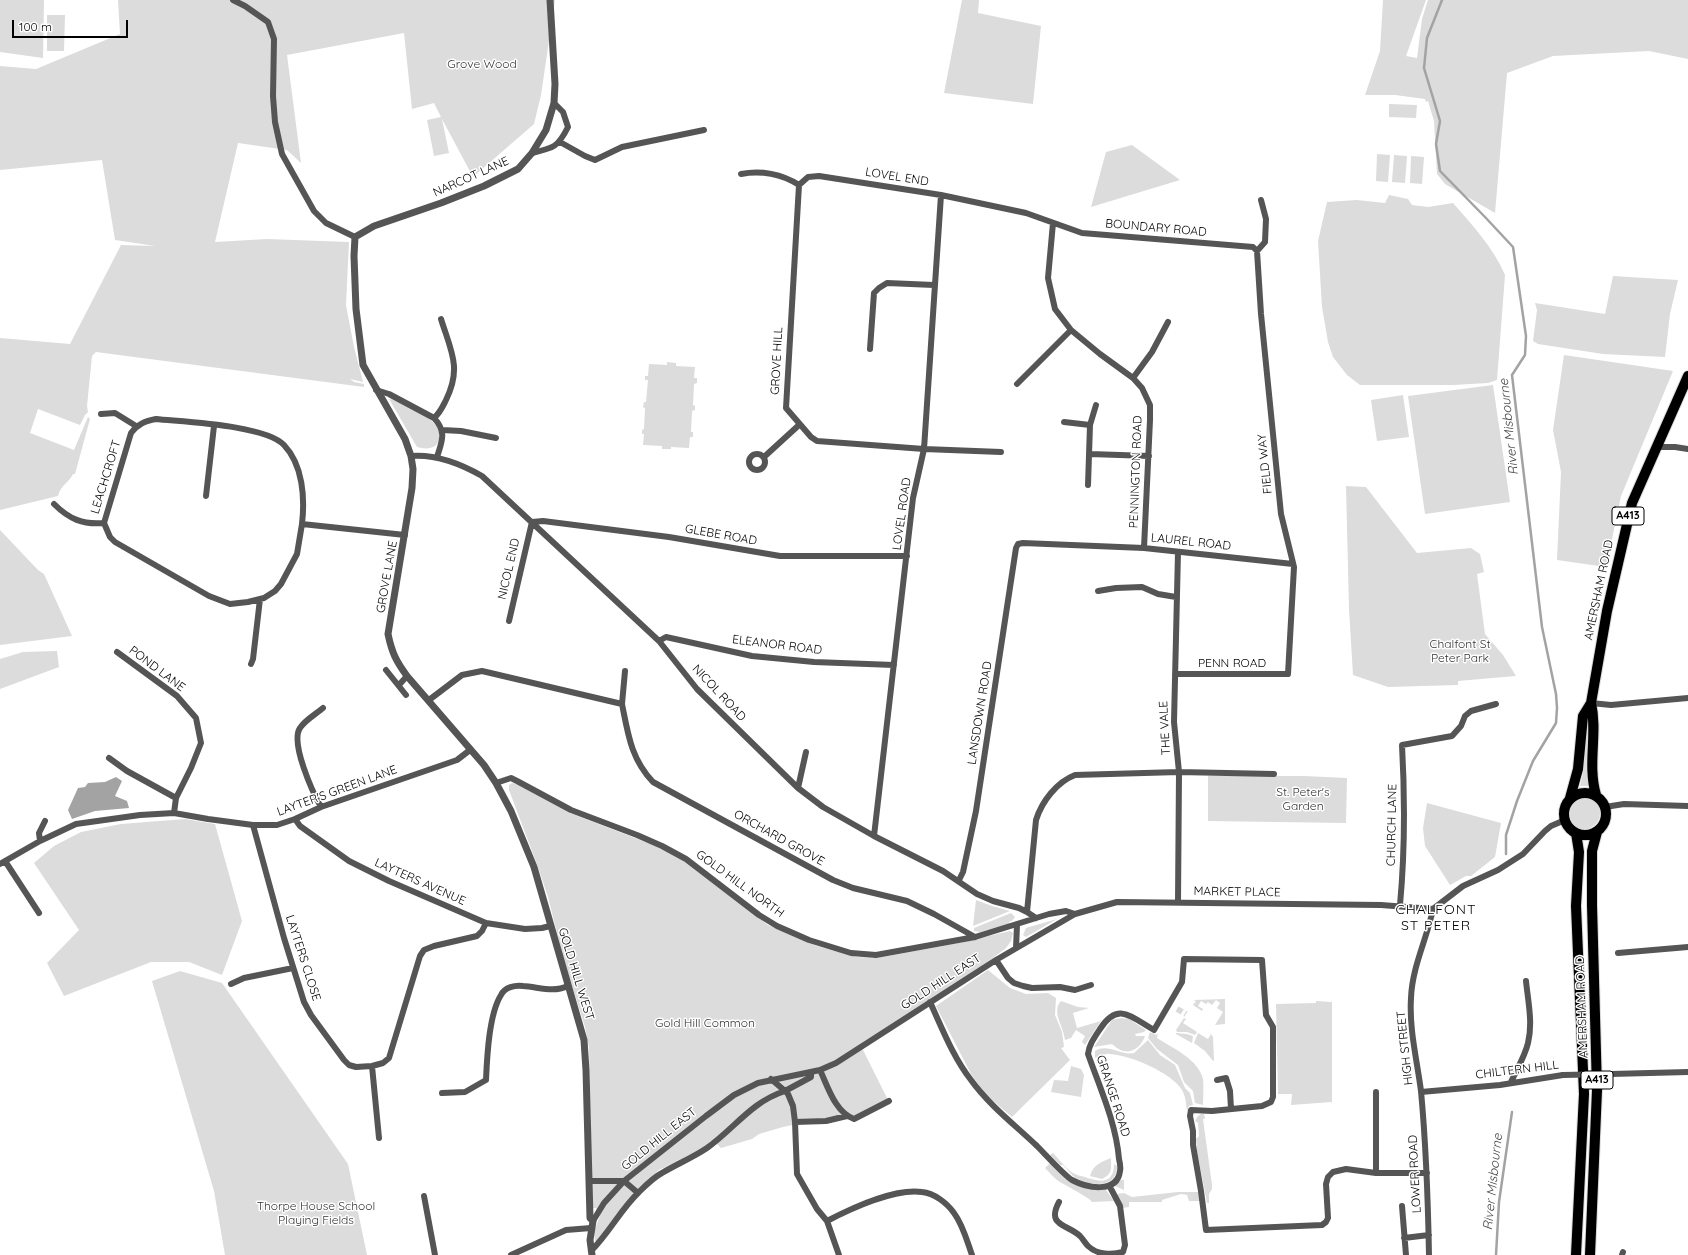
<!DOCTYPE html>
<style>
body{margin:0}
#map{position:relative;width:1688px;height:1255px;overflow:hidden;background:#fff;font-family:Quicksand,sans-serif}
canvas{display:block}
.scale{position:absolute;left:12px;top:20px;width:116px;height:18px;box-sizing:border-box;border:2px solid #000;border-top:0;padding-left:5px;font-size:12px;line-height:14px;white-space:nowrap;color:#000;-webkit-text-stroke:3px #fff;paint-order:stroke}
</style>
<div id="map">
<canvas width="1688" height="1255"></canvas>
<div class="scale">100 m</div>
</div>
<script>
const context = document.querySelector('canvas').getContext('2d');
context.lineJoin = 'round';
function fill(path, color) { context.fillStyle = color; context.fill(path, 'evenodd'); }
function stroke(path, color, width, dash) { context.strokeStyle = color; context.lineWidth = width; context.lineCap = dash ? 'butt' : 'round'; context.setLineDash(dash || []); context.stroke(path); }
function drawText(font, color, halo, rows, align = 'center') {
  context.font = font + ' Quicksand,sans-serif'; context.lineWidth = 3; context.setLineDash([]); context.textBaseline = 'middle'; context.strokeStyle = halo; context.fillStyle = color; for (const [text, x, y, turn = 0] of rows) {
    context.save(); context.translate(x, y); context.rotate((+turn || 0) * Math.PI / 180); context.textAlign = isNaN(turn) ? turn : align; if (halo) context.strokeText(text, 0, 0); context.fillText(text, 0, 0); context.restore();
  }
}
fill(new Path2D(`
 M0,0H44L43,58L0,52Z
 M118,0H555L541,95L534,124L473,177L442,119L449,153L434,156L427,120L441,117L434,103L412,109L404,33L287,55L301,163L287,150L238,143L215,242L267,239L349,242L346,305L354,347L363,382L350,379L354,382L364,384V387L96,352L92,356L87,406L88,412L85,415L80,425L38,409L30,433L74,450L88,417L90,419L75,474H73C69,483 61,484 58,496L0,510V338L70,344L121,245L155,246L115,240L102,160L0,170V66L36,69L120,34Z
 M962,0H979L978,13L1041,26L1033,104L944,93Z
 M1383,0H1426L1406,56L1417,58L1422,19L1428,0H1688V59L1649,51L1553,56L1507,73L1495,213L1445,184L1437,174L1434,121L1428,101L1426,102L1425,99L1395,95H1365L1380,51Z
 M47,15H65L64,51H47Z
 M1389,104L1417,105L1416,118L1389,117Z
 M1132,145L1180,180L1091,207L1106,152Z
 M1377,154L1390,155L1388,182L1376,181Z
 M1394,155L1407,156L1405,183L1392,182Z
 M1411,156L1424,157L1422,184L1410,183Z
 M1389,195L1408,199L1412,205L1428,207L1453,203C1473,226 1493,247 1505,275L1497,380L1488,383L1453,385H1360L1347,375L1333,357L1328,342L1322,307L1318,241L1327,202L1357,200L1385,203Z
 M1613,276L1678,280L1670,314L1665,357L1603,354L1538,344L1533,341L1537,310L1535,303L1605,314Z
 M1564,355L1673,371L1621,496L1606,567L1557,560L1561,472L1553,430Z
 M667,362L676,363V366L695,367L694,378H697V383L694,384L693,405L695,406V410L692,411L691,432H693V437H690L689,448L671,447V449H662V446L643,445L644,434H642V430L644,429L645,408L643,407L644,402H646L648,380H645V376H648L649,364L667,365Z
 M1493,385L1510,502L1425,514L1408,396Z
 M1403,395L1409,437L1377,441L1371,400Z
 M389,399C401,400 431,417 437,427C440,430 439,432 439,436C440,449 426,450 417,447Z
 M1346,486L1366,487L1417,553L1471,548L1480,554L1484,572L1477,574L1485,634L1503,655L1516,676L1458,681V685L1388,687L1353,675L1349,609Z
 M0,530L38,570L44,574L72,636L0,645Z
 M57,651L59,667L0,689V659L23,652Z
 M1587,716L1590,717L1588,786H1580L1583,774Z
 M1208,776H1304L1347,778L1346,823L1208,821Z
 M512,783L516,784L570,813L653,845L682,860L768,925L817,946L857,957L877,958L959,943L1010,931L1013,933L1011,941L1006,948L982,966L860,1044L888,1100L858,1115L816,1120L783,1127L759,1134L752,1139L721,1148L714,1141L705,1147L659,1170L646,1182L597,1241H595L594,1231L600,1216L596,1208H592L589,1048L585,1027L563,957L548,897L538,867L509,790V785Z
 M1568 813a16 16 0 1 1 32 0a16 16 0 1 1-32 0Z
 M1427,803L1501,823L1495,857L1471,876H1466L1450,885L1425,846L1423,828Z
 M185,819L215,824L242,921L222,975L189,962H151L64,996L47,963L79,930L34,863L54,846L81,832L121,824Z
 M976,900L992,906L1010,911L973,926Z
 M1011,913L1015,917L1012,921L1009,922V924L980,932L974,931V928Z
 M1057,919L1026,937L1023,935L1026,928Z
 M988,970L1010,988L1026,994L1048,993L1056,998L1055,1015L1062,1032L1064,1047L1061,1048L1070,1060L1012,1117L986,1095L971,1074L936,1006Z
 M180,971L222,983L348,1164L367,1255H225L214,1191L152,981Z
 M1225,999V1024L1215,1025L1223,1012L1217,1008L1220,1003L1216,1000L1212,1005L1208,1002L1206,1004L1201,1001L1198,1006L1203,1009L1202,1011L1193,1005L1196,1001L1193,1000Z
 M1061,1001L1078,1007L1089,1008L1073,1013L1077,1028L1101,1021L1085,1045L1082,1042L1085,1036L1076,1030L1071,1038L1065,1040C1064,1027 1051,1012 1061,1001Z
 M1316,1001L1332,1002V1102L1291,1105L1292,1094H1278L1276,1004L1316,1003Z
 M1121,1018L1129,1019L1146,1030L1144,1032L1135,1034L1136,1036H1145C1139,1052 1125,1057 1112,1044L1094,1047L1112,1020Z
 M1184,1018L1186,1019L1183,1023L1197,1032L1195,1035L1187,1032H1177L1176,1030Z
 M1150,1032L1156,1035L1158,1033L1157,1038C1174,1049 1198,1059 1203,1079C1204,1087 1203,1097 1203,1105L1195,1103L1193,1091L1184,1082L1178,1065L1157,1049L1148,1038Z
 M1176,1033L1187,1034L1193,1036L1192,1043L1176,1034Z
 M1198,1033L1208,1039L1211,1034L1213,1037L1214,1060L1213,1061L1205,1051L1194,1043Z
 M1148,1040L1160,1055L1175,1065L1185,1088L1190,1093L1193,1105L1189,1106L1187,1111C1186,1104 1186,1097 1182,1090C1172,1073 1130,1055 1110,1054C1106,1053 1100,1056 1095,1058V1051C1108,1043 1120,1056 1134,1053Z
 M1071,1066L1081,1069L1084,1075L1081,1097L1051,1092L1054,1080L1068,1081Z
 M1201,1114H1204L1205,1119H1203L1212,1185V1189L1209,1194V1203H1207L1197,1151L1196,1139L1199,1136L1198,1123L1195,1121L1198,1116Z
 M1053,1153C1059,1159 1066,1169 1073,1173C1076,1175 1081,1176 1085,1177C1099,1182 1114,1185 1114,1164L1117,1166C1117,1189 1091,1186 1076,1178C1072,1176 1067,1169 1063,1165H1060L1050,1155Z
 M1111,1158C1111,1168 1113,1174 1102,1179L1090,1176C1093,1165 1101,1162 1111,1158Z
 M1050,1163L1070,1182L1095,1190H1106L1114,1201L1092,1202C1089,1197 1064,1185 1057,1180C1052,1176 1049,1172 1045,1168Z
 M1119,1180H1124V1190L1115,1186Z
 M1178,1192H1199L1200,1201H1189L1187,1195L1181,1194L1162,1200V1202H1129V1207L1122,1208L1117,1194L1124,1193L1132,1197Z`), '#dcdcdc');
fill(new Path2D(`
 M116,777L122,781L115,796L127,801L129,808L95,811L72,819L68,810L78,788L85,787L88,783L105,782Z`), '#a3a3a3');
stroke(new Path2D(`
 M1442,0L1427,38L1424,68L1440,121L1436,144L1440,171L1485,217L1513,247L1526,336L1525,355L1512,375L1542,627L1556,694L1557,708L1556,723L1533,761L1517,801L1506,835V854
 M1496,1255L1499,1202L1512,1112`), '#a3a3a3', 2.5);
stroke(new Path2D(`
 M1177,1009L1186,1014`), '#d9d9d9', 6, [6, 3]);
const trunk = new Path2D(`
 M1591,703C1598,733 1587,764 1596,795
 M1564 814a21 21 0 1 1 42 0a21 21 0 1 1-42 0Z
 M1570,798L1578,769L1583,716L1591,703L1607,611L1632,503L1688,376
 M1576,1255L1584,1094L1576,906L1579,852L1576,833
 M1590,1255L1597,1090L1592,905V851L1597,832`);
stroke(trunk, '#dbdbdb', 12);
stroke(new Path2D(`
 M233,0L245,6L268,22L274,39L273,96L275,122L282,154L314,211L326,223L355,237
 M560,142L585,156L595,160L622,147L704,130
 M532,153C554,148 558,147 568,127L563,112L554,103
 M741,174C761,170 782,174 799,185L808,177L819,176L941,195L1026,213L1082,233L1253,247L1257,251
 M799,185L786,408L811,437L817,441L924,449L1001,452
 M1053,223L1048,278L1055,309L1071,330L1100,354L1133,378L1142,388L1150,405V420L1144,548
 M1257,251L1265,242L1266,219L1261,200
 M870,349L874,293L879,288L887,283L934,285
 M1133,378L1152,352L1168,322
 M1017,384L1071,330
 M376,390L389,394L434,418C447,432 442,441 437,457
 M101,414L115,413L136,426
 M434,418C440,413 442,408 446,400C462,368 451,351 441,319
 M1064,422L1090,425
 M442,430L461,431L496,438
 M1657,447H1675L1688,449
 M749 462a8 8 0 1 1 16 0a8 8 0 1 1-16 0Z
 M1090,454L1149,456
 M411,456C436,454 461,464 482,476L659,641L697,689L798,788L823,807L874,836L943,871L977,894L993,901L1019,908L1027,912L1036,918
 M764,457L799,425
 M1088,485L1090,425L1096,405
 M206,496L214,426
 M54,504C69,519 83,525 104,523
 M302,524C305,498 303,465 284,445C265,425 184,422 156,419C145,421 138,424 131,433L104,523L110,537L115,542L209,596L230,604L248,602L264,598L275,591L281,584L297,554L302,524L405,535
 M1178,552L1174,722L1179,772L1178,902
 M1098,591L1116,588L1142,587L1158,594L1176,597
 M509,621L532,522L543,521L669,537L780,556H907
 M659,641L666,637L752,656L814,662L894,665
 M117,652L177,696L196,718L201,743L191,768L176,798L174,813
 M251,664L253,659L260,599
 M386,670L406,695
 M1175,674H1288L1294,567L1281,514L1261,314L1257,251
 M399,685L407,676
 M429,700L462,675L482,671L622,704C628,734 631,759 653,782L833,880L853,888L907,901L934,914L975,937
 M1591,703L1611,705L1688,698
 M622,704L625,671
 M109,758L127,771L176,798
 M496,783L511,778L517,781L571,810L637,835L662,846L686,859L759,915L777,926L809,940L851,953L876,955L975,937L1049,914L1066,911L1075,914
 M798,788L806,752
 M321,807C313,793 290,743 300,728C305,720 316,714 323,708
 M1605,807L1624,804L1688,806
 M295,819L300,826L349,861L389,881L486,923L525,929L542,928L550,926
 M253,825L284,938L304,1002L311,1015L344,1060L349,1065L356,1067L372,1066L383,1063L389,1058L420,956L424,950L434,946L477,936L482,931L486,923
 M874,836L913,498L924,449L941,195
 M40,841L39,833L45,821
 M5,861L39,913
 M0,864L40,841L76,824L140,815L174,813L208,819L253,825H277L295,819L321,807L457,760L470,750
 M959,880L963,872L976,811L1016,548L1018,544L1023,543L1144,548L1293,564
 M1400,905C1405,851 1405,799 1402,745L1452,736L1461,726L1465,716L1471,711L1496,704
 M1027,912L1036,820C1042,801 1057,782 1075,775L1179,772L1274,774
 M1016,948L1017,925
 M1618,953L1688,947
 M996,960L1008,978L1014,983L1023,986L1032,988L1060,987L1075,990L1091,985
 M231,984L244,978L293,968
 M930,1002C942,1028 953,1057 971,1080C989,1105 1015,1125 1037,1146C1045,1154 1064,1175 1072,1180C1087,1188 1117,1194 1120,1171C1121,1167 1120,1163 1119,1159C1116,1123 1100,1088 1088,1054C1089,1045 1094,1038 1100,1029C1118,1001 1131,1017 1154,1030L1182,982L1184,959L1262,960L1266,1015L1273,1027V1097L1271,1102L1262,1106L1212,1111L1191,1110L1190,1116L1193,1131V1145L1201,1191L1206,1230L1322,1225L1326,1222L1328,1218L1326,1184L1328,1177L1333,1172L1346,1169L1376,1173H1427
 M372,1066L379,1138
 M820,1070C828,1087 835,1112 854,1119L889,1101
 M811,1072V1077L785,1091L788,1094L793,1106L795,1122L797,1174L817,1209L827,1221L839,1255
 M1611,1074L1688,1072
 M771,1079L785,1091
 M1217,1080L1226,1078L1230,1091L1231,1109
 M1511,1082C1517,1069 1525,1056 1528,1043C1533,1023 1528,1001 1526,981
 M1421,1092L1500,1085L1563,1075
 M442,1093L465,1092L486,1080C487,1057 489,1014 501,995C505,987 515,985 523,986C539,987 553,993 568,986
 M795,1122L826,1121L847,1116
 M1376,1173V1092
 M589,1181H624L638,1193
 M424,1196L435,1255
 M1059,1202C1046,1226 1067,1224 1080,1236C1083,1239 1085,1243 1088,1246C1097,1255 1112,1255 1123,1252L1125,1245L1120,1206L1110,1187
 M1402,1206L1406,1255
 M593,1221L604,1203L624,1181L706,1116L734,1095L758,1083L820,1070L836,1063L996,960L1075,914L1117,902L1381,905L1433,909
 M827,1221C850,1209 895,1188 922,1192C934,1193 947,1203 954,1213C963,1225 967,1241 972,1255
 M1404,1238L1429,1235
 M591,1251C609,1233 621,1209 639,1192C645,1186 654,1177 662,1173C677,1164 692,1158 707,1148C735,1128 751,1102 785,1091
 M511,1255L566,1230L591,1228
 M1429,1255C1428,1200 1426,1145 1421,1091C1417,1060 1409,1029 1411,998C1412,967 1427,939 1433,909L1463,886L1498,870L1523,854L1545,831L1551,826L1565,820
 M1622,1255L1623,1252`), '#555', 6);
stroke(new Path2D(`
 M550,0L555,84L554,103L546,130L532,153L518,169L484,186L441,203L374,226L355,237L354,256L356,309L363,365L405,439L411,456L413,469L412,488L388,634C392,653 396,661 407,676L484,765L496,783L511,811L534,867L584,1040L586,1070L590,1218L593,1221L590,1240L592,1255`), '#555', 7);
stroke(trunk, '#000', 10);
stroke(new Path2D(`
 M1563,1075L1611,1074`), '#555', 6);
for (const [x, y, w] of [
 [1628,516,32],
 [1597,1080,32]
]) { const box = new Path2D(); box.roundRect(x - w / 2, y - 9, w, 18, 3); context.fillStyle = '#fff'; context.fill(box); stroke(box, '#000', 1); }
drawText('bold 11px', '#000', null, [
 ["A413",1628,516],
 ["A413",1597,1080]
]);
drawText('12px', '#333', '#fff', [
 ["Grove Wood",482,64],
 ["Chalfont St",1460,644],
 ["Peter Park",1460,658],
 ["St. Peter's",1303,792],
 ["Garden",1303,806],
 ["Gold Hill Common",705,1023],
 ["Thorpe House School",316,1206],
 ["Playing Fields",316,1220]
]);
drawText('12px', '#000', '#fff', [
 ["NARCOT LANE",471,177,-24],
 ["LOVEL END",897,177,9],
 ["BOUNDARY ROAD",1156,228,5],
 ["GROVE HILL",777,361,-87],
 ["FIELD WAY",1265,464,-96],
 ["PENNINGTON ROAD",1136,472,-88],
 ["LEACHCROFT",106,477,-73],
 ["LOVEL ROAD",902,514,-82],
 ["GLEBE ROAD",721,535,10],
 ["LAUREL ROAD",1191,542,6],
 ["NICOL END",509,569,-77],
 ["GROVE LANE",387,577,-80],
 ["AMERSHAM ROAD",1599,590,-78],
 ["ELEANOR ROAD",777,645,7],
 ["PENN ROAD",1232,663],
 ["POND LANE",157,669,37],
 ["NICOL ROAD",719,693,47],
 ["LANSDOWN ROAD",980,713,-81],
 ["THE VALE",1165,728,-93],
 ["LAYTER'S GREEN LANE",337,791,-20],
 ["CHURCH LANE",1392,825,-89],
 ["ORCHARD GROVE",779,838,29],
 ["LAYTERS AVENUE",420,882,24],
 ["GOLD HILL NORTH",740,884,36],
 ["MARKET PLACE",1237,892,1],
 ["LAYTERS CLOSE",303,958,72],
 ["GOLD HILL WEST",576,974,73],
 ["GOLD HILL EAST",941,982,-33],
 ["AMERSHAM ROAD",1582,1007,-92],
 ["HIGH STREET",1405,1048,-96],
 ["CHILTERN HILL",1517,1070,-7],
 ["GRANGE ROAD",1113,1096,72],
 ["GOLD HILL EAST",659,1139,-39],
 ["LOWER ROAD",1415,1174,-93]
]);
drawText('italic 13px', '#444', '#fff', [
 ["River Misbourne",1509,427,-96],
 ["River Misbourne",1493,1182,-84]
]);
context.letterSpacing = '1px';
drawText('14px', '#000', '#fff', [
 ["CHALFONT",1436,910],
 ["ST PETER",1436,926]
]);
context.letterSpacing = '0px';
</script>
